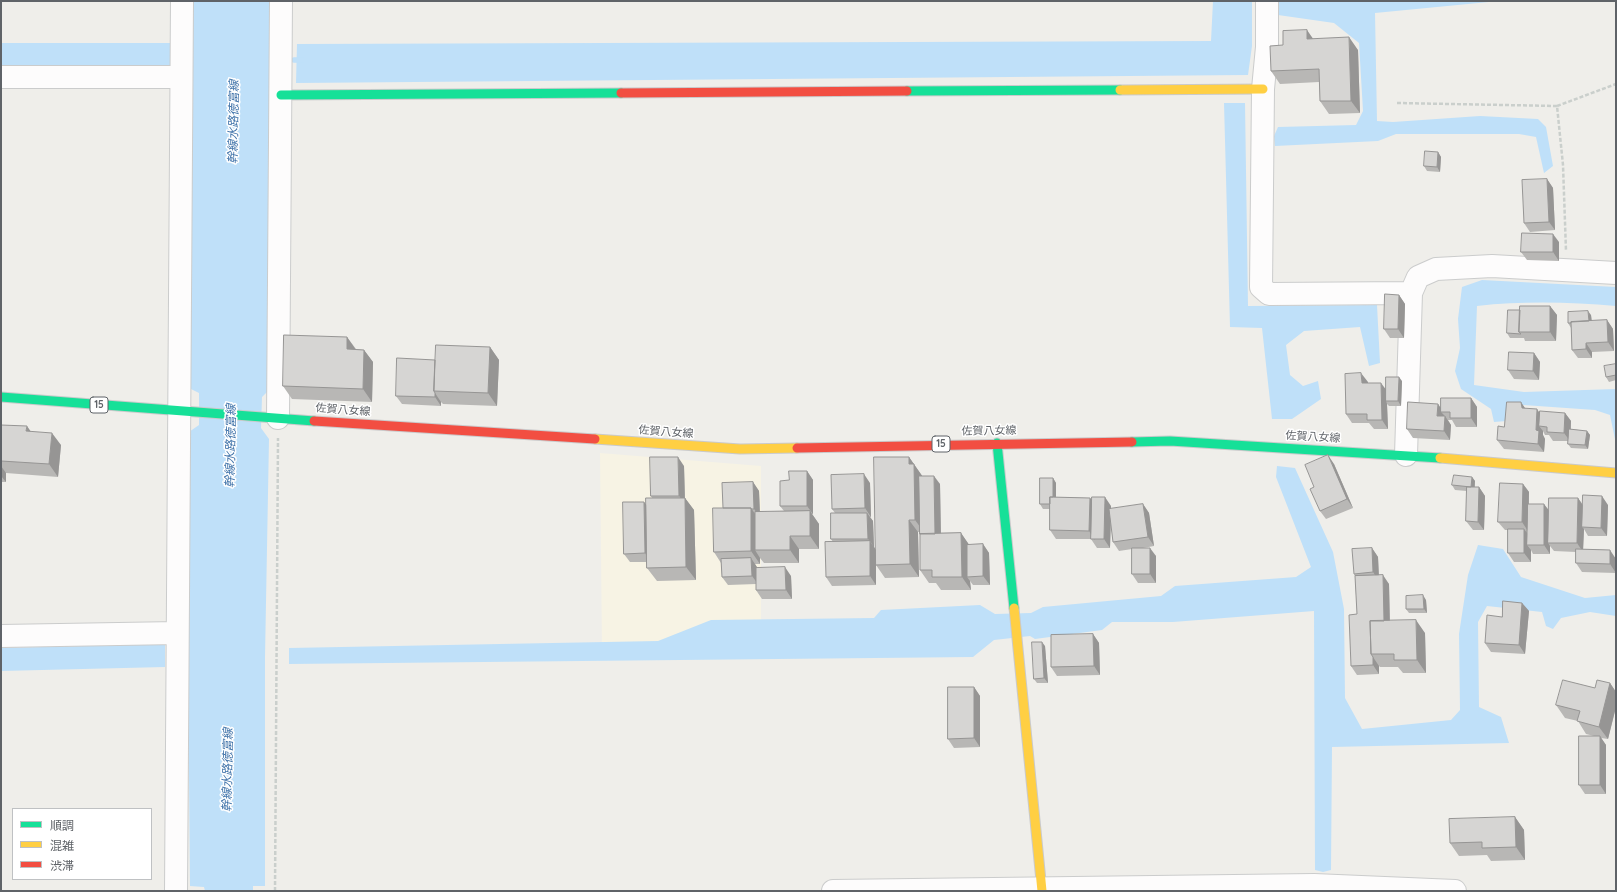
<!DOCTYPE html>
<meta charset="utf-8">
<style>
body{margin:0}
#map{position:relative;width:1617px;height:892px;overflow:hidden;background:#efeeea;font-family:Quicksand,"Noto Sans JP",sans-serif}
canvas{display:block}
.frame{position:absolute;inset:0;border:2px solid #5f6368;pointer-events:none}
.legend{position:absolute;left:12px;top:808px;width:140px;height:72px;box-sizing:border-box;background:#fff;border:1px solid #bfc1c3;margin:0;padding:5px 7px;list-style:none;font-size:12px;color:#5f6368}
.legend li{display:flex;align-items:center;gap:8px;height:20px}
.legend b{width:20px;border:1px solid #bfc1c3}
</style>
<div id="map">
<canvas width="1617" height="892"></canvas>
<div class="frame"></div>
<ul class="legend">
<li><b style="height:5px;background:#16e098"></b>順調</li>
<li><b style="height:5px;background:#ffcf43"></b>混雑</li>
<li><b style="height:5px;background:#f24e42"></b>渋滞</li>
</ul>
</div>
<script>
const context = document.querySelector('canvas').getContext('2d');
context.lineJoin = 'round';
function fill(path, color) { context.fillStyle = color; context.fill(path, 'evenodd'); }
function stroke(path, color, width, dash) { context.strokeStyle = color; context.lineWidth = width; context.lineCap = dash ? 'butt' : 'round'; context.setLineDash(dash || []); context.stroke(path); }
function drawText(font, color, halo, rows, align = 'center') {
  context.font = font + ' Quicksand,"Noto Sans JP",sans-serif'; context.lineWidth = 3; context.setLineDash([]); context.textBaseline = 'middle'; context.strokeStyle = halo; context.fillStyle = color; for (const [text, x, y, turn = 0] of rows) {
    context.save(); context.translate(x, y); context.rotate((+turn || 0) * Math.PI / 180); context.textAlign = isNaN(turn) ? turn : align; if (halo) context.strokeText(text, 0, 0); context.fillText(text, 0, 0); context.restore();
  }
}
fill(new Path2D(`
 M600,453L761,466V648L602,652Z`), '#f7f3e4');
fill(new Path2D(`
 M189,1H270L268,391L262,397L261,428L269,439L265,657V886H253V891H205L204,887L190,886L186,434L199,425V393L187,387Z
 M1213,1H1252V46L1248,75L296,83L297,44L1211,41Z
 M1278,1H1499L1375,13L1377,121L1393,122L1480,116L1538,119L1546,127L1553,166L1544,173L1536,137L1519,134H1396L1378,141L1275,146L1274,136L1278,127L1356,125L1363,111L1359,43L1334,23L1278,15Z
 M1,43H171V66H1Z
 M1224,103H1245L1248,306L1377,305L1380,363L1369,366L1360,327L1304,331L1286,345L1290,375L1303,386L1318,381L1321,399L1292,419H1272L1262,328L1230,327Z
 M1482,280L1616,287V306C1570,302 1523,301 1477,306L1474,385L1524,392L1616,389V444L1610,415L1595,410L1509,404L1507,421L1494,422L1491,409L1461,389L1455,371L1460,348L1458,319L1462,287Z
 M1277,466L1295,468L1333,552L1344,609L1345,698L1362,729L1451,720L1460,710L1459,634L1468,575L1478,545L1503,549L1521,577L1585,598L1616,595V616L1590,612L1561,618L1553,629L1546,626L1542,612L1487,606L1478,622L1479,707L1501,717L1509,743L1332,747L1331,870L1323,872L1315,870L1314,611L1173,622H1112L1102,630L1035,639L1030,636L994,640L973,657L289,664V648L658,641L711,620L874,618L881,610L980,605L995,614L1031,613L1043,607L1161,596L1175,586L1296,577L1311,567L1276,477Z
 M165,644V667L1,671V648Z`), '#bfe0f9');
stroke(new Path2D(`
 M294,60H304`), '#bfe0f9', 5.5);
const street = new Path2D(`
 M1267,1V47L1263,89L1261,287L1269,294L1411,293L1418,277L1436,269L1492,266L1616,273
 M1,77H181
 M278,418L281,1
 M1406,455L1411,293
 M1,636L177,633
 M176,891L182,1
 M833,891L1314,885L1455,891`);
const fast = new Path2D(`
 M907,91L1120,90
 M281,95L621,93
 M1,397L314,421
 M1132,442L1170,441L1440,458
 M997,443L1014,608`);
const slow = new Path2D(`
 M1120,90L1263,89
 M595,439L740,449L797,448
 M1440,458L1616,473
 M1014,608L1042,891`);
const jam = new Path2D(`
 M621,93L907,91
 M314,421L595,439
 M797,448L1132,442`);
stroke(street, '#cbcccc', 24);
stroke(fast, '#cacacb', 11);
stroke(slow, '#cacacb', 11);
stroke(jam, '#cacacb', 11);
stroke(new Path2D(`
 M1397,103L1557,106L1563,165L1566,251
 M1557,106L1616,84
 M275,891L278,438`), '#cacfcc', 2.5, [4, 2]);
stroke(street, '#fdfcfc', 22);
stroke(fast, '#16e098', 9);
stroke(slow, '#ffcf43', 9);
stroke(jam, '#f24e42', 9);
fill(new Path2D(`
 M1313,39L1358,50L1360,113L1329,114L1320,101L1319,82L1280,84L1271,71L1283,45Z
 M1438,152L1441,157L1440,172L1427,171L1424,166Z
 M1547,179L1553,188L1555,230L1530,232L1524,223Z
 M1559,242V261L1527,260L1521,252Z
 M1399,295L1405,304L1404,338H1390L1384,329Z
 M1550,306L1557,315L1556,341H1525L1524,338H1510L1507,333L1520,310Z
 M1591,315L1592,321L1607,320L1613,329L1614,351L1592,352V358H1578L1572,350L1571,328L1568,323Z
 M347,337L356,349L364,350L373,362L372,402L292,399L283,386Z
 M490,347L499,360L497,406L443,404L441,402V406L402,404L396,396L435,360Z
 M1534,353L1540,362L1539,380L1514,379L1508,370Z
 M1616,364V380L1609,382L1606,377Z
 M1402,381L1401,406H1389L1387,404L1388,429H1374L1369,423H1352L1346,414L1368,382V383L1386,389Z
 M1471,398L1477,407V427H1456L1452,420H1448L1451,425L1450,440L1413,438L1407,429L1438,404L1441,408Z
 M1525,408L1540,414L1565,413L1571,421V429L1587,431L1590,435L1588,449L1571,448L1568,444V441H1553L1549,435H1545L1543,431V435L1545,439L1544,452L1504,449L1497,440L1504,427Z
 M1,425L30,431L61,445L58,477L6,473V482H1Z
 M909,457L922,476L940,484L941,533H961L969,545L983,544L989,553L990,585H973L970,581L971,590H941L936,583H929L920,570V532H918L919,577L885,578L876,565V585L832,586L826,577L833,542L831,539L835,513L832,509L870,483L871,517H870L873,521L874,547L876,550Z
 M1334,464L1353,508L1326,519L1320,511L1314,487Z
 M684,466L685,498L694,510L696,580L657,581L647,568V562H630L624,554L647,505L652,498L651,496Z
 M807,471L813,480V514H812L819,524V549H799V563H764L760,558V564H755L757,568L791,576L792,599H762L756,590V584L728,585L722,577L721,563L714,552L723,508L753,482L759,491L760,512L784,511L780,506L789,480Z
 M1472,477L1475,481V487H1479L1485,496L1484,530H1473L1466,521L1467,491L1455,490L1452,485Z
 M1053,478L1056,483V497L1090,498L1092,500L1111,506V509L1143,504L1149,513L1154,546L1143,548L1156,556V583H1138L1132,574V549L1119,551L1113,542L1111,523L1110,548H1097L1091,539H1056L1050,530V509H1043L1040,504Z
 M1523,484L1529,492V504L1549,510L1578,498L1583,505H1608L1607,536H1588L1584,529L1583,549L1610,550L1616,573L1582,572L1576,563V552L1554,551L1550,546V554H1533L1531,550V562H1514L1508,553V530H1505L1498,522Z
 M1372,548L1378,557L1379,575L1389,584L1390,621L1425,633L1426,673H1403L1398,667H1380L1379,666V674L1357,675L1351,666L1357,614L1355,576L1354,574Z
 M1426,600L1427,613H1409L1406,609Z
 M1522,603L1529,611L1525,654L1491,652L1485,643L1502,617Z
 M1093,634L1099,643L1100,675L1057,676L1051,667Z
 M1045,646L1048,683H1037L1034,679Z
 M1610,683L1616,692V707L1608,739L1601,738L1606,745V794H1585L1579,785L1594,736L1586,734L1578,721L1565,718L1556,705L1595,688Z
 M974,687L980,696V747L954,748L948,739Z
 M1515,817L1524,830L1525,860L1491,861L1487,855L1459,856L1450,843Z`), '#b8b7b5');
fill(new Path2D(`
 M1307,30L1316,43L1307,39Z
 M1349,37L1358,50L1360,113L1351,101Z
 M1438,152L1441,157L1440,172L1437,167Z
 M1547,179L1553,188L1555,230L1549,222Z
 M1553,234L1559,242V261L1553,252Z
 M1399,295L1405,304L1404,338L1398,329Z
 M1550,306L1557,315L1556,341L1550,332Z
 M1588,311L1591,315L1592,327L1589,323Z
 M1607,320L1613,329L1614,351L1608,342Z
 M347,337L356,350L347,349Z
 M1586,343L1592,352V358L1586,349Z
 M490,347L499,360L497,406L488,393Z
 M364,350L373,362L372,402L363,389Z
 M1534,353L1540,362L1539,380L1533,371Z
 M1361,373L1368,382V392L1362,383Z
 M1399,377L1402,381L1401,406L1398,401Z
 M1381,383L1387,391L1386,401L1387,404L1388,429L1382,420Z
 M435,393L441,402V406L435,397Z
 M1471,398L1477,407V427L1471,418Z
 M1521,402L1527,411L1522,408Z
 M1438,404L1443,412H1441L1444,415L1443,424L1437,416Z
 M1537,409L1543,418L1539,426L1543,431V435L1545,439L1544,452L1538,444L1536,430Z
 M1565,413L1571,421L1570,441L1564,433Z
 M1445,416L1451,425L1450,440L1444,431Z
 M27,426L36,439L26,431Z
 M1587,431L1590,435L1588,449L1585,445Z
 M52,433L61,445L58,477L49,464Z
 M1328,455L1334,464L1353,508L1347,499Z
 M678,457L684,466L685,504L679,496Z
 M909,457L923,477L924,532L915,520L909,464Z
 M1,466L6,473V482L1,476Z
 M807,471L813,480V514L807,506Z
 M864,474L870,483L871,517L865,508Z
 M934,476L940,484L941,542L935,534Z
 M1472,477L1475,481L1474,492L1471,487Z
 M1053,478L1056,483V509L1053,504Z
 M753,482L759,491L760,517L754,509Z
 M1523,484L1529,492L1528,531L1522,522Z
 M1479,487L1485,496L1484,530L1478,522Z
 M1602,496L1608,505L1607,536L1601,528Z
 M1105,497L1111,506L1110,548L1104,539Z
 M685,498L694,510L696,580L686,567Z
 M1090,498L1096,506L1095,540L1089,531Z
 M1578,498L1584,507L1582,527L1584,529L1583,552L1577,543Z
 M644,502L651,510V562L645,553Z
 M1143,504L1149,513L1154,546L1148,537Z
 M1544,504L1551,513L1548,543L1550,546V554L1544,545Z
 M751,508L760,521L755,550L760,558V564L751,551Z
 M810,511L819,524V549L810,536Z
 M867,513L873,521L874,547L868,539Z
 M909,520L918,532L919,577L910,564Z
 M1524,529L1531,538L1527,545L1531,550V562L1524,553Z
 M961,533L970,546L967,577L970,581L971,590L962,577Z
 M790,536L799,549V563L790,550Z
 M870,541L876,550V585L870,576Z
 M983,544L989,553L990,585L983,576Z
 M1150,548L1156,556V583L1150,574Z
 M1372,548L1378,557L1379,581L1373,572Z
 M1610,550L1616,559V573L1610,564Z
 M751,558L757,567L758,584L752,576Z
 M785,567L791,576L792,599L786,590Z
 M1383,575L1389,584L1390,633L1384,624Z
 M1423,595L1426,600L1427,613L1424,609Z
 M1522,603L1529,611L1525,654L1519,645Z
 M1416,620L1425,633L1426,673L1417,660Z
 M1093,634L1099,643L1100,675L1094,666Z
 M1042,642L1045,646L1048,683L1044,678Z
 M1373,657L1379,666V674L1373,665Z
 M1610,683L1616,692V707L1608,739L1599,727Z
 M974,687L980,696V747L974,738Z
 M1600,736L1606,745V794L1600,785Z
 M1515,817L1524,830L1525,860L1516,847Z`), '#969594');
const building = new Path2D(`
 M1307,30V39L1349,37L1351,101H1320L1319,69L1271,71L1270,46L1283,45V31Z
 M1425,151L1438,152L1437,167L1424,166Z
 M1547,179L1549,222L1524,223L1522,180Z
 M1522,233L1553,234V252H1521Z
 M1385,294L1399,295L1398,329H1384Z
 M1520,306H1550V332H1519Z
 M1508,310H1520L1519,332L1521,334L1507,333Z
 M1588,311L1589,321L1571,322V323H1568V312Z
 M1607,320L1608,342L1586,343V349L1572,350L1571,322Z
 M284,335L347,337V349L364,350L363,389L283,386Z
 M436,345L490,347L488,393L434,391Z
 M1509,352L1534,353L1533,371L1508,370Z
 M397,358L435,360L434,391L435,393V397L396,396Z
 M1616,364V375L1606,377L1604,366Z
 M1361,373L1362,383H1381L1382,420H1367V414H1346L1345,374Z
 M1386,377H1399L1398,401H1386Z
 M1441,398H1471V418H1450V412H1441Z
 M1408,402L1438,404L1437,416H1445L1444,431L1407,429Z
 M1507,402H1521L1522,408L1537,409L1536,430L1539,431L1538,444L1497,440L1498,426L1504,427Z
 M1540,411L1565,413L1564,433L1547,432V427L1539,426Z
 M1,425L27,426L26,431L52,433L49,464L1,461Z
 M1569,429L1587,431L1585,445L1568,444Z
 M1328,455L1347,499L1320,511L1310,489L1314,487L1305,465Z
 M650,457H678L679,496H651Z
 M874,457H909V464H914L915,520H909L910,564L876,565Z
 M789,471H807V506H780V481L789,480Z
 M864,474L865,508L832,509L831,475Z
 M1454,475L1472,477L1471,487L1452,485Z
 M919,476H934L935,534H920Z
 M1040,478H1053V497H1050V504H1040Z
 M753,482L754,509H751V508H723L722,483Z
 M1500,483L1523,484L1522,522H1498Z
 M1467,487H1479L1478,522L1466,521Z
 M1583,495L1602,496L1601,528L1582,527Z
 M1050,497L1090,498L1089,531L1050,530Z
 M1092,497H1105L1104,539H1091Z
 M646,498H685L686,567L647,568Z
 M1549,498H1578L1577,543H1548Z
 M623,502H644L645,553L624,554Z
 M1143,504L1148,537L1113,542L1109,509Z
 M1528,504H1544V545H1527Z
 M713,508H751V551L714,552Z
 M810,511V536H790V550H755V512Z
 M831,513H867L868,539H831Z
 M1508,529H1524V553H1508Z
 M961,533L962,577H932V570H920V534Z
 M870,541V576L826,577L825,542Z
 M983,544V576L967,577V545Z
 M1132,548H1150V574H1132Z
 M1372,548L1373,572L1354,574L1352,549Z
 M1576,549L1610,550V564L1576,563Z
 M751,558L752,576L722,577L721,559Z
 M785,567L786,590H756V568Z
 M1383,575L1384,621H1370L1371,654L1373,657V665L1351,666L1349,615L1357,614L1355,576Z
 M1423,595L1424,609H1406V596Z
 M1503,601L1522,603L1519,645L1485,643L1487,615L1502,617Z
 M1416,620L1417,660H1394V654H1371L1370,621Z
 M1093,634L1094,666L1051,667V635Z
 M1032,642H1042L1044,678L1034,679Z
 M1563,680L1595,688L1597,680L1610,683L1599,727L1577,721L1580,711L1556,705Z
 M948,687H974V738L948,739Z
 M1579,736H1600V785H1579Z
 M1515,817L1516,847L1482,848V842L1450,843L1449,819Z`);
fill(building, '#d6d5d3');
stroke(building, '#969594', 1);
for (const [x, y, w] of [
 [99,405,18],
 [941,444,18]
]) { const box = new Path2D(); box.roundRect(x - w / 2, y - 8, w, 16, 3); context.fillStyle = '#fff'; context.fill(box); stroke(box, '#5f6368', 1); }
drawText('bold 10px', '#5f6368', null, [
 ["15",99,405],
 ["15",941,444]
]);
drawText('11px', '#5f6368', '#fff', [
 ["佐賀八女線",343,410,4],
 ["佐賀八女線",989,431,-1],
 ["佐賀八女線",666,432,4],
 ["佐賀八女線",1313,437,3]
]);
drawText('italic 12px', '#4174aa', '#fff', [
 ["幹線水路徳富線",234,122,-89],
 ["幹線水路徳富線",231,446,-89],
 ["幹線水路徳富線",228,770,-89]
]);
</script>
